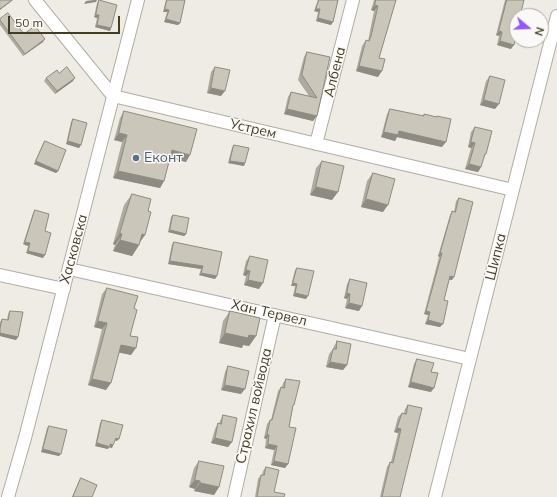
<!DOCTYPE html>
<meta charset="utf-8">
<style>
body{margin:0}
#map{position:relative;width:557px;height:497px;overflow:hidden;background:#efece6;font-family:Mulish,sans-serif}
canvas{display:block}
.north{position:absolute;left:509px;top:8px;width:40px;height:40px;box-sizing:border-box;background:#fbf9f7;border:1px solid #b1aea2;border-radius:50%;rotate:109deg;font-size:11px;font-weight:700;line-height:16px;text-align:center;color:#433e23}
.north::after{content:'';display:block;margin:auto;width:14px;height:18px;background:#9559fa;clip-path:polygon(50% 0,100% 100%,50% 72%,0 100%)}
.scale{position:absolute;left:8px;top:16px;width:112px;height:18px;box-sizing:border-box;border:2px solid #433e23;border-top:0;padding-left:5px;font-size:12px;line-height:14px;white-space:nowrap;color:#433e23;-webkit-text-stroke:3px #fbf9f7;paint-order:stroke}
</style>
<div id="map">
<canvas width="557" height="497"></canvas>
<div class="north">N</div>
<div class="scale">50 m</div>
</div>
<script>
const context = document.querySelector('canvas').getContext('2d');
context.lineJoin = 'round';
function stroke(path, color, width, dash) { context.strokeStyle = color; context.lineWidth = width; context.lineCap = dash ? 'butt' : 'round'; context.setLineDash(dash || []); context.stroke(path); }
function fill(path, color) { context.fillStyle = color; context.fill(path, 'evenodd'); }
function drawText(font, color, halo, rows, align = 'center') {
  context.font = font + ' Mulish,sans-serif'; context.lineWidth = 3; context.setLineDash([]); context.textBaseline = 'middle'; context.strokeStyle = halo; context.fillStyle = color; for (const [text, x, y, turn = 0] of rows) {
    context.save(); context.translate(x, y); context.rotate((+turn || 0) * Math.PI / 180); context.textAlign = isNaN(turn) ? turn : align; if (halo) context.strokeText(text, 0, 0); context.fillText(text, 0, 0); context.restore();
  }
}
const minor = new Path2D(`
 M35,0L113,96L513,190
 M316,144L353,0
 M69,269L470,359
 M0,275L64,289
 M8,497L25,438L138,0
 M234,497L275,315
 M435,497L557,16`);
stroke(minor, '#b1ada0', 14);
stroke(minor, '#fff', 12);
fill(new Path2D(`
 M99,0L111,28L110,31L95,27L97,18L94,17L97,3Z
 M166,0H185L180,23L178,25L164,22L167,12H163Z
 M318,0H338L333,22L331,25L316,21L318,12L314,11Z
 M374,0H396L379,58L378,77L356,71L362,46L366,40L368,41L374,11L371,10Z
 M505,0H524L511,49L497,45L499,36L496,35Z
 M0,19L24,34L43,42L23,56L0,25Z
 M307,52L330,57L313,121L284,114L288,97L291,92L309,96L298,80L304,57Z
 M215,67L221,96L207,93L211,72Z
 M59,73L73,81L55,94L44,81L46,78Z
 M490,76L495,109L480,105L486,81Z
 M390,109L423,116L424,114L442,147L397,137L395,141L381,137L387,114Z
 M124,111L186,162L170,158L164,181L160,188L113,178L122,142L114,140L120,118Z
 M73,119L81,145L79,148L66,144L71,122Z
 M475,127L486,154L483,158L481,167L478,172L465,169L471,148L468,147L471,132Z
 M45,141L58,171L56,173L34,164L43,144Z
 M234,145L245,163L244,166L228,163L232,148Z
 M322,161L332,200L310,195L316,168Z
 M373,173L383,212L361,207L367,181Z
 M132,194L139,245L132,256L113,251L115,245L113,244L124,205Z
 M459,198L452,280H449L444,300L440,327L425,324L428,315L424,314L439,257L438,256L450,215L452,211L454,212L456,201Z
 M35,210L45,231L43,258L26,253L28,246L23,244L33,213Z
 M173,215L186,234L184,236L168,232L171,217Z
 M174,242L222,252L215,279L199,275L201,269L168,264L172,244Z
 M250,256L259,289L244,285L246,276L243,275L246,261Z
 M297,268L306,299L293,296L295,286H291L295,270Z
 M350,279L359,311L345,308L347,299L344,298L347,284Z
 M107,288L134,308L130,336L131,355L119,352L106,390L88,385L102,329L94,327L102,294Z
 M10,311L18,337L16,340L0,336V322L2,319L7,320L8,314Z
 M230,311L256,336L249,346L243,345L242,348L219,343L223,321Z
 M337,341L347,365L343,370L326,367L329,354L333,349L334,346Z
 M417,359L431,372V392L408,387L414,364Z
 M228,366L241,394L221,390L225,372Z
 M286,379L293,407L289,427L288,464L285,468L271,465L274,450L265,448L266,439L264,438L267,424L270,420H271L278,391L281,387H282L283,383Z
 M408,405L400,497H380L387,467L390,462H391L398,433L394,432L398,417L402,413H404L405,409Z
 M223,415L232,442L228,447L211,443L215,429L218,423L219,424L220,421Z
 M102,420L117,441L115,440L112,448L109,447L108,449L95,446L100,423Z
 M49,426L59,456L41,452L47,428Z
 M199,461L219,487L214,495L194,491L195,489L189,487L194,468Z
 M266,467L274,492L284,497H255L258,479L261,475H262L263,471Z
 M81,478L92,497H72L79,481Z`), '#aeaaa0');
fill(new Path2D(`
 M12,0H13L0,10V9Z
 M94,0H97L96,2L84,4L86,1Z
 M375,5L378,6L374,11L371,10Z
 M165,9L169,10L167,12H163Z
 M316,9H320L318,12L314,11Z
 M96,15H99L97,18L94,17Z
 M318,18L333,22L331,25L316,21Z
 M166,19L180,23L178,25L164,22Z
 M97,25L111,28L110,31L95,27Z
 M499,31L502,32L499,36L496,35Z
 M45,39L43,42L23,56L25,54Z
 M500,41L514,45L511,49L497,45Z
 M359,66L382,71L378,77L356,71Z
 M75,78L73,81L55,94L57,91Z
 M211,88L225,91L221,96L207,93Z
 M484,100L499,104L495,109L480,105Z
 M287,109L317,116L313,121L284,114Z
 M399,131L446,142L442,147L397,137L395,141L381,137L384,132Z
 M119,133L127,135L122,142L114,140Z
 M68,141L81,145L79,148L66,144Z
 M471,142L475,143L471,148L468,147Z
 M172,150L190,155L186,162L167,157Z
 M36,161L58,171L56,173L34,164Z
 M230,161L245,163L244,166L228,163Z
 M469,164L481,167L478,172L465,169Z
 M118,171L164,181L160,188L113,178Z
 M316,187L338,192L332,200L310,195Z
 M366,199L388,205L383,212L361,207Z
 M170,230L186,234L184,236L168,232Z
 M120,233L122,234L115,245L113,244Z
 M142,234L145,235L138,245H139L132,256L113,251L120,240Z
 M25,242L30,243L28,246L23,244Z
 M28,251L45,255L43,258L26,253Z
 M440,253H442L439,257L438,256Z
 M170,261L203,266L201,269L168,264Z
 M246,270L250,271L246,276L243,275Z
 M201,273L217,276L215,279L199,275Z
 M450,276L454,277L452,280L448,279Z
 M248,280L263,283L259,289L244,285Z
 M293,283L297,284L295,286H291Z
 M295,293L308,296L306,299L293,296Z
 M347,293L350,294L347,299L344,298Z
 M349,303L362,306L359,311L345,308Z
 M426,311L430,312L428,315L424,314Z
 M428,320L443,324L440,327L425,324Z
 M98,321L107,323L102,329L94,327Z
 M0,333L18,337L16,340L0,336Z
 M225,333L249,335L256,336L249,346L243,345L242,348L219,343Z
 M121,345L136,348L131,355L116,352Z
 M330,362L347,365L343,370L326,367Z
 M92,379L111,383L106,390L88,385Z
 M411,382L434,388L431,392L408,387Z
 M225,385L245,389L241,394L221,390Z
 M397,428L401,429L398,433L394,432Z
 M267,434L269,435L266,439L264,438Z
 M116,438L119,439L117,441L114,440Z
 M215,438L232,442L228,447L211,443Z
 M97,443L110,444L113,445L112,448L109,447L108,449L95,446Z
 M268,444L277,446L274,450L265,448Z
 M43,449L61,454L59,456L41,452Z
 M274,461L288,464L285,468L271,465Z
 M195,480L200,481L195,489L189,487Z
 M200,483L219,487L214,495L194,491Z`), '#8d8b82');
const building = new Path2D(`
 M0,0H12L0,9Z
 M99,0L117,5L111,28L97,25L99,15H96Z
 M167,0H185L180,23L166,19L169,10L165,9Z
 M319,0H338L333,22L318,18L320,9H316Z
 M376,0H396L379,58L385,59L382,71L359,66L366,40L369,41L371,36L378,6L375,5Z
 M507,0H524L520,16H517V32L514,45L500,41L502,32L499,31Z
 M8,13L24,34L35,26L45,39L25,54L0,20V19Z
 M307,52L330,57L317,116L287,109L291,92L317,98L302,75Z
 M67,67L75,78L57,91L46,78L57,70L59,73Z
 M215,67L230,70L225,91L211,88Z
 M490,76L505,80L499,104L484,100Z
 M390,109L424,116V114L437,117V116L451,119L446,142L399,131L398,135L384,132Z
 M124,111L197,129L190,155L172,150L164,181L118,171L127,135L119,133Z
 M73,119L87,123L81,145L68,141Z
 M475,127L492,131L486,154H485L481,167L469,164L475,143L471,142Z
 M45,141L66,150L58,171L36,161Z
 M234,145L249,148L245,163L230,161Z
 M322,161L344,166L338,192L316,187Z
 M373,173L395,179L388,205L366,199Z
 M132,194L151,199L148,211L151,212L145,235L142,234L139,245L120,240L122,234L120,233Z
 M459,198L473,202L454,277L450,276L444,300L448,301L443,324L428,320L430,312L426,311L442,253H440L452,211L455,212Z
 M35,210L49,214L45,231L51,233L45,255L28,251L30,243L25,242Z
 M173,215L189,218L186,234L170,230Z
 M174,242L222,252L217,276L201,273L203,266L170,261Z
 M250,256L268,260L263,283L248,280L250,271L246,270Z
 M297,268L314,271L308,296L295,293L297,284L293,283Z
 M350,279L367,283L362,306L349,303L350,294L347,293Z
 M107,288L138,296L134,308L137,310L130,336L138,337L136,348L121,345L111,383L92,379L107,323L98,321Z
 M10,311L23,312L18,337L0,333V328L2,319L8,320Z
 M230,311L260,318L256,336L249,335L248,338L225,333Z
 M337,341L351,344L347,365L330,362L333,349H336Z
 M417,359L434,363L431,372L438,373L434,388L411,382Z
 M228,366L249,371L245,389L225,385Z
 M286,379L300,381L294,405H293L289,427L296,428L288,464L274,461L277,446L268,444L269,435L267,434L270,420H272L281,387L284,388Z
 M408,405L422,408L400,497H382L390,462L393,463L401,429L397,428L402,413L406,414Z
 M223,415L237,418L232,442L215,438L218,423L221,424Z
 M102,420L123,425L119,439L116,438L113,445L110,444V447L97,443Z
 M49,426L67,430L61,454L43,449Z
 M199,461L224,466L219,487L200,483V481L195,480Z
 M266,467L279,470L274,492L285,494L284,497H257L261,475H264Z
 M81,478L97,485L92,497H73Z`);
fill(building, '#cac6ba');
stroke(building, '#8d8b82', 1);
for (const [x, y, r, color] of [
 [136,158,4,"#5c6f8a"]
]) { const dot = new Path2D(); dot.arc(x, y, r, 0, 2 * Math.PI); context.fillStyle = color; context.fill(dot); stroke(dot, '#fbf9f7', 1.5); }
drawText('14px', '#433e23', '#fbf9f7', [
 ["Албена",335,72,-76],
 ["Устрем",253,129,13],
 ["Хасковска",74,249,-75],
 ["Шипка",496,257,-76],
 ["Хан Тервел",269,313,13],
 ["Страхил войвода",254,406,-77]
]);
drawText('14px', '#4e5e75', '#fbf9f7', [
 ["Еконт",144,158]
], 'left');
</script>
